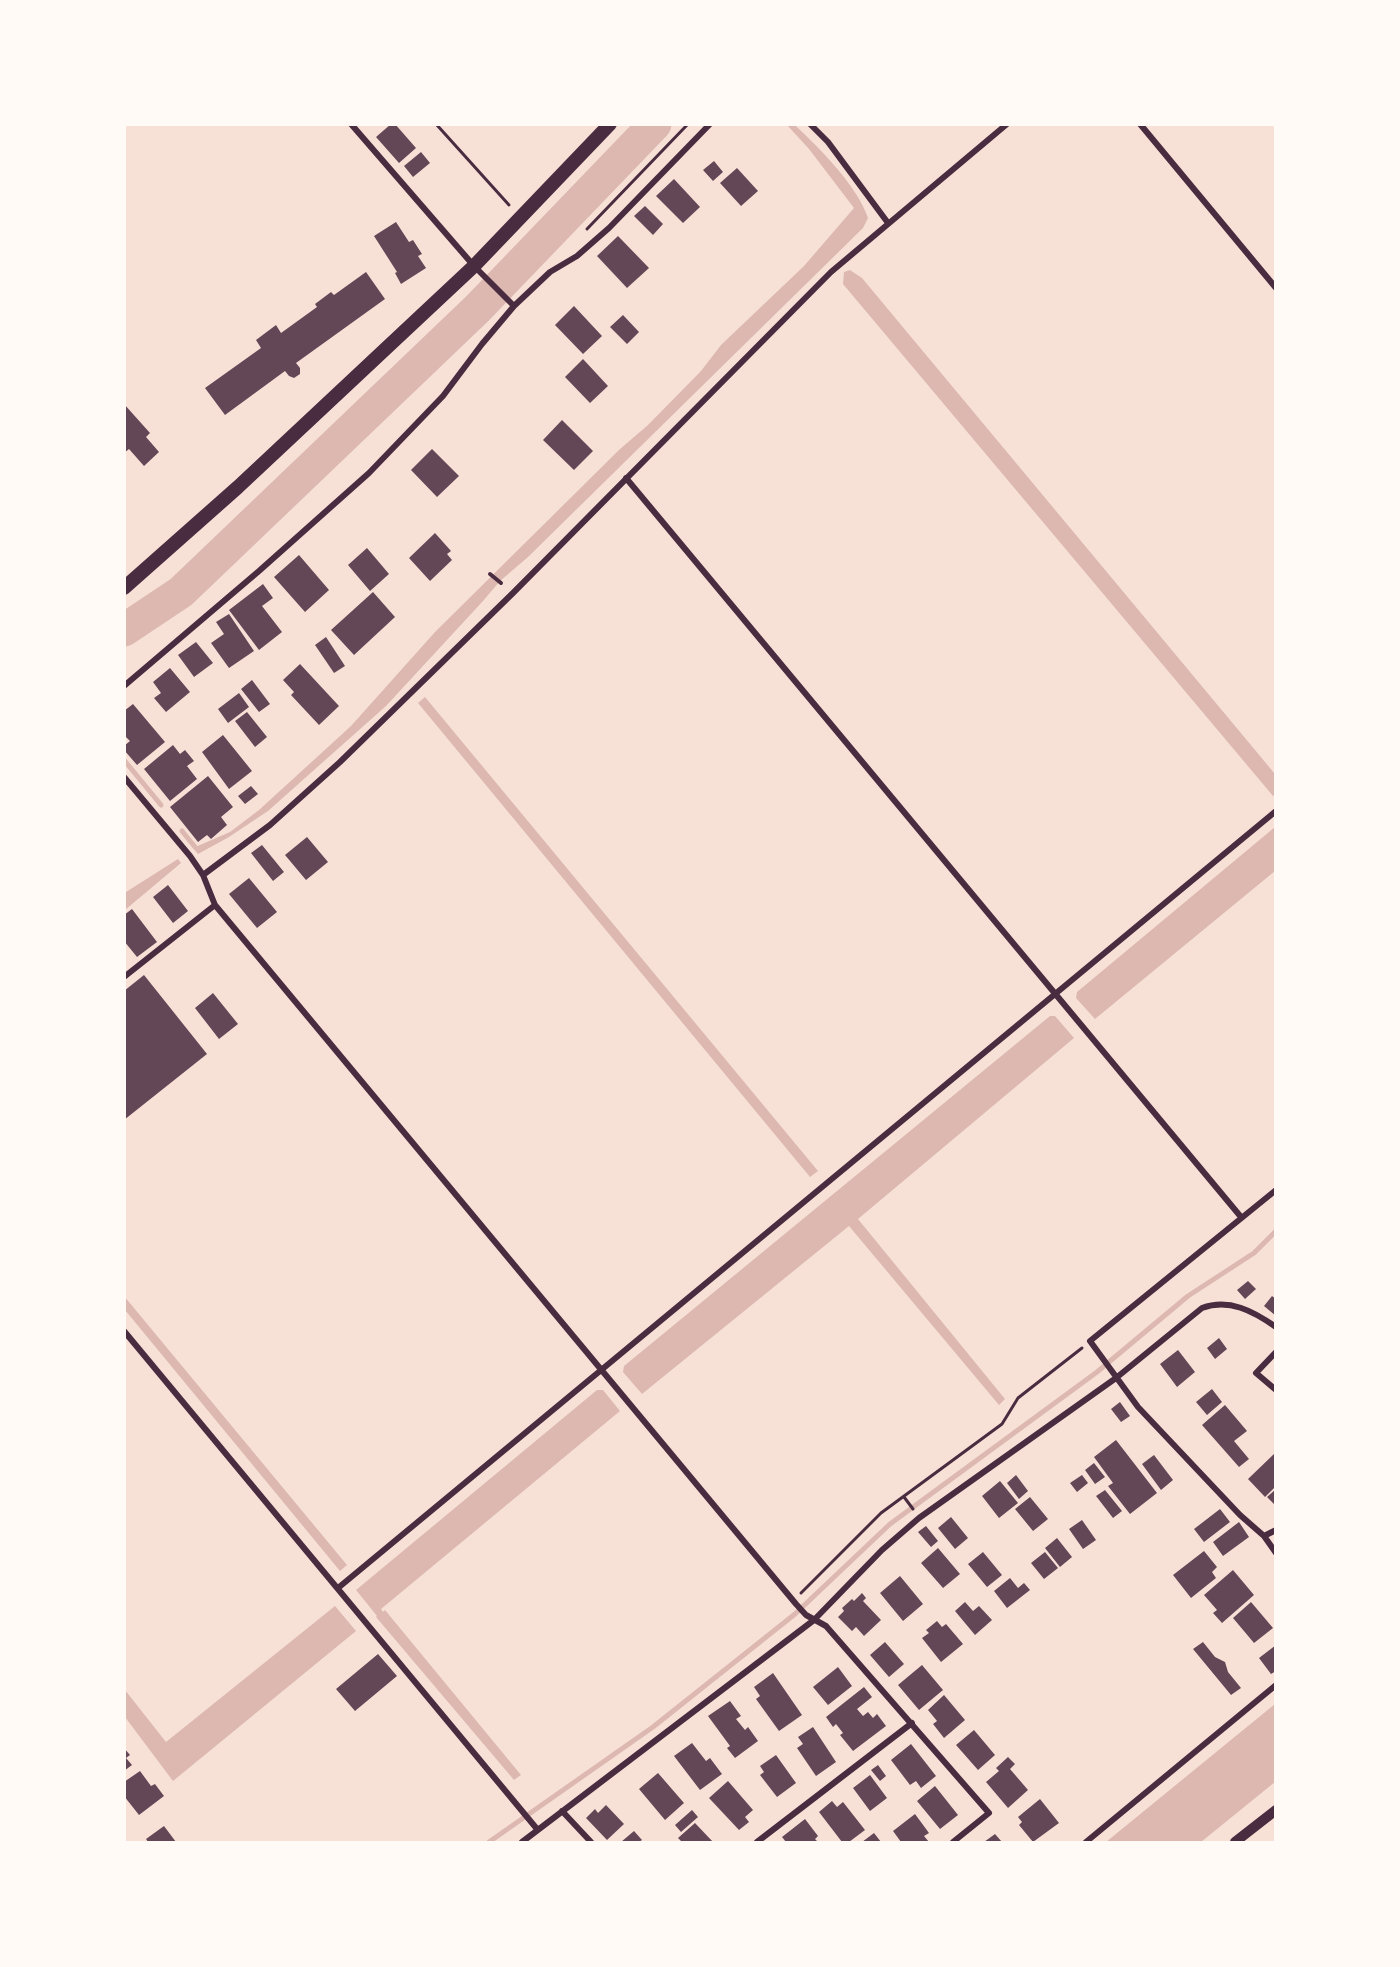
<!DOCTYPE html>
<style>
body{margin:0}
#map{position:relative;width:1400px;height:1967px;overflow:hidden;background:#f7e1d7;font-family:"Times New Roman",serif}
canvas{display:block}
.frame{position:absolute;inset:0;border:126px solid #fffaf5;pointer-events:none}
</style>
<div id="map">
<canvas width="1400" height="1967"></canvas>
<div class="frame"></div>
</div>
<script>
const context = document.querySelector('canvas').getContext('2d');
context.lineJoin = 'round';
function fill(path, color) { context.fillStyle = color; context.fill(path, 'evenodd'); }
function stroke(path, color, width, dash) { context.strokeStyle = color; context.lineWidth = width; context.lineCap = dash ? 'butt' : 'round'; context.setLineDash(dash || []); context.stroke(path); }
fill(new Path2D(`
 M787,125H795C820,149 857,185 868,218L863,228L528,557L500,581L483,601L386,706L268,811L229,837L198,854L193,848L230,832L259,810L351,726L435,632L620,449L648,425L701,371L721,345L804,266L854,208L809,149Z
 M850,270L862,278L1275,774V795L1273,796L843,284L844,272Z
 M425,697L818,1171L810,1177L418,703Z
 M1275,827V871L1095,1019L1076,998L1077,992Z
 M178,859L181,863L125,910L126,892Z
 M1050,1016H1055L1074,1038L858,1219L1005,1399L999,1405L849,1226L642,1394L623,1372L624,1366Z
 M124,1296L347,1565L340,1571L125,1310Z
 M597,1390H603L620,1411L381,1609L383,1612L385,1610L521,1775L514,1780L376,1617L377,1616L356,1590Z
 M335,1606L356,1631L173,1781L125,1717V1690L166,1742Z
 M1275,1704V1782L1201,1842H1106Z`), '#dcb8b0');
stroke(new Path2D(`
 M124,760L161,805
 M182,831L195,847
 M489,1842L653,1727L795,1614L890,1524L1097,1372L1188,1296L1254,1253L1276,1231`), '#dcb8b0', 5);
stroke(new Path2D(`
 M124,630L181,592L478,308L655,124`), '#dcb8b0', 33);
fill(new Path2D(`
 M391,124H395L416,148L399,163L376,137Z
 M421,152L430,163L413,177L404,166Z
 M714,161L723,172L713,181L703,170Z
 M737,168L758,191L741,206L720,183Z
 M674,179L700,207L683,223L656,196Z
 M645,206L663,224L653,235L634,216Z
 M396,222L409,242L413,240L422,254L418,256L426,268L401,284L395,273L397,272L374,236Z
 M618,236L649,268L627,288L597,256Z
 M366,272L385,299L296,363L300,368V374L294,378L289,376L285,371L225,415L205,388L261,348L256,340L276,325L281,333L317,307L315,304L331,292L334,295Z
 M574,306L602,336L583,354L555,325Z
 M623,315L639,332L627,344L610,327Z
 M583,359L608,386L590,403L565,377Z
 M124,404L150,433L146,437L159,452L144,466L129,449L124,453Z
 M562,420L593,451L574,470L543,440Z
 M432,449L459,476L437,497L411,470Z
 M435,533L451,551L447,554L452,560L430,581L409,558Z
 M367,548L389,574L370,591L348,565Z
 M299,555L329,590L305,612L274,577Z
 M263,584L273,598L262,606L282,632L259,650L229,610Z
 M373,592L395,617L354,655L331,630Z
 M229,614L254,651L229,668L211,643L224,634L216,622Z
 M326,637L345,666L334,673L315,645Z
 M196,642L213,663L194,677L178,655Z
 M300,664L339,706L319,725L291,695L294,692L283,680Z
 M170,668L190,692L166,712L154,698L161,693L153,682Z
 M252,680L270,704L259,712L241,689Z
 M239,693L249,707L228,723L218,709Z
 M133,704L165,742L137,765L124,750V746L130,741L124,735V711Z
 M247,712L267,737L255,747L235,721Z
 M223,735L252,771L229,789L202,752Z
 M173,745L180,754L185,750L194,761L187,766L197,779L170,801L144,769Z
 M208,776L233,807L221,817L227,825L211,839L207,835L198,842L170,807Z
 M251,786L258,794L245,804L238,796Z
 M307,837L328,862L306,880L285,855Z
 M262,845L284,872L273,881L251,853Z
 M249,878L277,912L257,928L229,894Z
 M168,885L188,911L173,923L153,897Z
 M132,909L157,942L137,957L124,941V915Z
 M144,975L207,1054L124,1120V991Z
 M213,993L238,1024L219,1039L195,1008Z
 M1248,1281L1256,1289L1245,1299L1237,1290Z
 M1272,1296L1276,1299V1316L1264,1306Z
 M1219,1338L1227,1349L1215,1359L1207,1348Z
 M1178,1350L1195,1372L1177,1387L1160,1364Z
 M1212,1389L1222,1402L1207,1415L1196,1402Z
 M1120,1402L1130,1416L1121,1422L1111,1409Z
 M1225,1405L1247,1431L1234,1441L1249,1459L1239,1467L1202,1425Z
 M1116,1440L1157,1493L1130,1514L1108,1486L1113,1483L1094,1457Z
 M1274,1454L1276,1456V1486L1265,1497L1248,1479Z
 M1154,1455L1173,1480L1161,1490L1142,1464Z
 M1094,1463L1105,1477L1095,1484L1085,1470Z
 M1016,1475L1028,1491L1019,1499L1007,1483Z
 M1082,1475L1088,1483L1077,1492L1070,1483Z
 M1000,1481L1018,1503L999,1518L982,1496Z
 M1276,1489V1506L1267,1497Z
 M1105,1490L1122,1511L1113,1518L1096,1496Z
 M1030,1497L1048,1519L1033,1531L1015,1509Z
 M1220,1509L1230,1522L1204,1542L1194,1529Z
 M951,1517L968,1538L955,1549L938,1528Z
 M1082,1520L1096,1540L1083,1549L1069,1529Z
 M1239,1522L1249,1537L1223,1556L1213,1542Z
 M926,1526L938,1541L931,1547L918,1532Z
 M1057,1538L1072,1557L1060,1567L1045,1548Z
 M938,1548L960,1574L943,1588L921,1563Z
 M1204,1551L1217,1567L1212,1572L1216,1578L1191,1598L1173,1575Z
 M983,1552L1002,1575L987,1587L968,1564Z
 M1045,1552L1058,1568L1044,1579L1031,1563Z
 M1233,1570L1254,1595L1222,1623L1213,1613L1217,1610L1204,1595Z
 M900,1576L923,1604L903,1621L880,1593Z
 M1010,1578L1018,1588L1024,1583L1030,1590L1007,1608L994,1591Z
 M862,1593L866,1598L863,1601L881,1620L864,1636L856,1627L852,1631L838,1617L844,1611L842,1608L852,1599L854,1601Z
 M965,1602L973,1611L979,1606L992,1620L975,1635L955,1611Z
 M1251,1602L1273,1628L1254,1643L1233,1618Z
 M937,1621L942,1627L946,1624L963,1644L941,1662L922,1638L929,1633L926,1630Z
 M885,1642L904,1664L889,1677L870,1655Z
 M1203,1642L1215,1657L1225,1662L1228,1672L1241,1688L1231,1695L1193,1649Z
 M1276,1645V1671L1271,1674L1259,1658Z
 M378,1654L397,1676L355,1711L336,1689Z
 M922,1665L943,1690L919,1710L898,1685Z
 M838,1667L852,1686L828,1705L813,1687Z
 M773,1673L802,1715L779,1731L756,1699L760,1696L754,1687Z
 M864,1687L872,1697L857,1709L863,1716L868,1712L873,1718L877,1714L886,1726L853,1751L840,1735L843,1733L836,1724L833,1727L826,1717Z
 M944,1695L965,1720L944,1738L933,1724L937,1721L928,1710Z
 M730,1701L741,1716L736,1719L745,1730L748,1727L758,1741L735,1758L727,1748L730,1746L708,1716Z
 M813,1727L836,1762L816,1776L797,1748L803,1744L798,1737Z
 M974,1730L995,1755L978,1770L956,1745Z
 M692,1743L706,1761L710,1758L722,1774L700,1790L674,1756Z
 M911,1744L936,1776L921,1788L916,1781L910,1785L891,1760Z
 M124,1748L130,1755L126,1758L132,1765L124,1771Z
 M776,1755L796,1783L777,1797L760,1775L764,1772L760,1766Z
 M1008,1757L1015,1764L1010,1769L1028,1790L1008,1808L986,1782L999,1771L996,1768Z
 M878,1765L886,1776L880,1781L871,1770Z
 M140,1771L151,1786L155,1784L164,1796L139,1815L124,1796V1782Z
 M658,1773L684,1803L665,1820L639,1789Z
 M870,1775L887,1798L870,1811L853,1788Z
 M728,1781L753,1810L745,1817L749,1822L739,1830L709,1798Z
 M935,1786L958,1815L940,1829L917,1801Z
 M1040,1799L1059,1823L1033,1842L1019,1825L1022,1822L1018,1817Z
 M832,1801L837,1807L843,1802L865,1830L849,1842H842L819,1812Z
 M606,1805L624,1824L607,1840L586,1818L595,1809L598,1813Z
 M692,1810L698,1817L681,1832L675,1825Z
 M915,1814L929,1833L924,1836L929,1842H901L893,1831Z
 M805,1819L818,1836L815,1839L818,1842H786L782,1837Z
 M695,1823L713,1842H682L678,1838Z
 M164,1826L176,1842H148L146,1839Z
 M634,1831L642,1840L639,1842H621Z
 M874,1833L881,1842H862Z
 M995,1834L1002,1842H984Z`), '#644757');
stroke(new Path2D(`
 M436,124L509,205
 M587,229L688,124
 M904,1497L913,1509
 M801,1593L881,1513L1002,1424L1018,1398L1082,1348`), '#4a2c40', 3);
stroke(new Path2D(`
 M490,574L501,583`), '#4a2c40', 4);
stroke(new Path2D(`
 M351,124L474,266L514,306
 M810,124L828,142L888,223
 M1140,124L1276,288
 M626,478L1241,1217
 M124,686L259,571L369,473L443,396L482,344L514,306L550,272L577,256L609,228L710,124
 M124,777L190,856L203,875L215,905L796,1604L806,1615L826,1626L989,1813L953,1842
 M203,875L270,825L340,762L513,593L831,272L1007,124
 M124,977L215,905
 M1276,1190L1090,1341L1138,1407L1240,1515L1264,1536L1276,1553
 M124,1331L537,1829
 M1276,1352L1256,1373L1276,1390
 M1264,1536L1276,1530
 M338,1588L1276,811
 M562,1811L591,1842
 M522,1842L814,1620L882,1550L919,1518L1116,1378L1202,1308C1229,1298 1253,1311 1276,1327
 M757,1842L912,1723
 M1086,1842L1276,1685`), '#4a2c40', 6);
stroke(new Path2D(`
 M1235,1842L1276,1810`), '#4a2c40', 10);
stroke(new Path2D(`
 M124,588L238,487L474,266L610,124`), '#4a2c40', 14);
</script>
